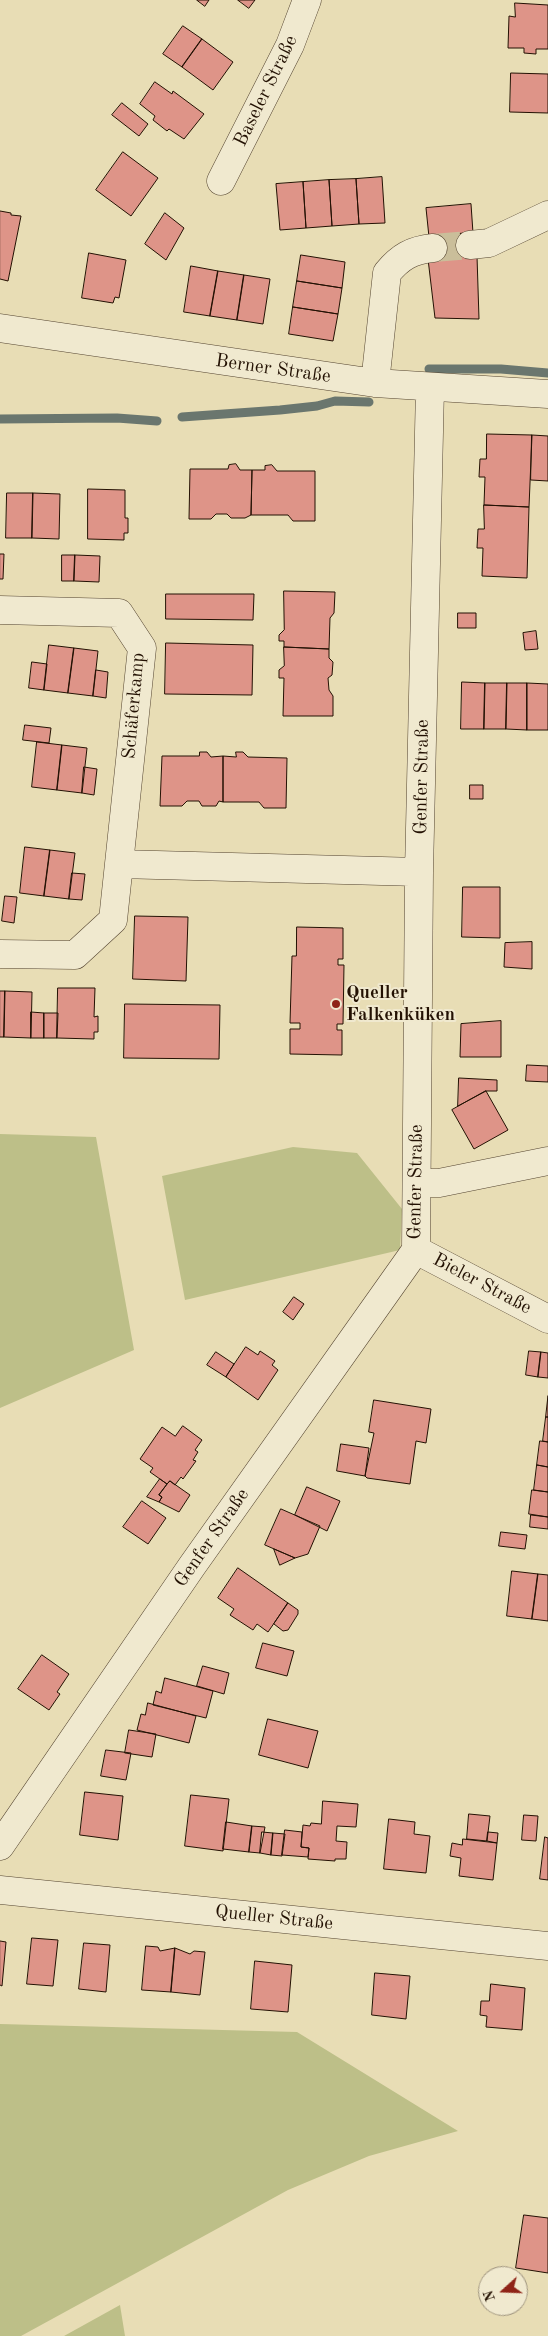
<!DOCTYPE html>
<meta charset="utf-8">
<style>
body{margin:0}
#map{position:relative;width:548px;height:2336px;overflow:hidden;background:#e8ddb5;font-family:"Old Standard TT",serif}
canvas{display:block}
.north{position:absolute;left:478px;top:2266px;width:50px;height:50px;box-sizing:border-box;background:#f0e9cf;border:1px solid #9e937d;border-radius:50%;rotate:250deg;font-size:14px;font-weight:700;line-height:20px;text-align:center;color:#231103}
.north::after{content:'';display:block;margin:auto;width:18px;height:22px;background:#8f2418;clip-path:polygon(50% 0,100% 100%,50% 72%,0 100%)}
</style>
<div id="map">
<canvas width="548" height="2336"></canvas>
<div class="north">N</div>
</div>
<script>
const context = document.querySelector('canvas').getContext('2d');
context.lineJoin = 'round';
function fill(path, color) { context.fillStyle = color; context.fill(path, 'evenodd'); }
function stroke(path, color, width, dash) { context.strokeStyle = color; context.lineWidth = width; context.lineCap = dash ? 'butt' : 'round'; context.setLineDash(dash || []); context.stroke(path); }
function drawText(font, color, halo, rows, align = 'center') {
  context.font = font + ' "Old Standard TT",serif'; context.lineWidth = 4; context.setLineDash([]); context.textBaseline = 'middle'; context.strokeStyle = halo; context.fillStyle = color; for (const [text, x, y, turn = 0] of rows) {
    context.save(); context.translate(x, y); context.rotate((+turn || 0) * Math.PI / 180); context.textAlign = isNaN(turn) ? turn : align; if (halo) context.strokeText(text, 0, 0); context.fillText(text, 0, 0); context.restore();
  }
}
fill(new Path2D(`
 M0,1134L96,1137L134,1350L0,1408Z
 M293,1147L357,1153L402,1209L400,1250L185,1300L162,1176Z
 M0,2024L297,2032L458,2131L369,2156L288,2190L21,2336H0Z
 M120,2305L125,2336H64Z`), '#bdbf88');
stroke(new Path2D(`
 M429,369H501L548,373
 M182,417L280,410L317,406L335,401L369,402
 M0,419L117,418L157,421`), '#6a766e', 9);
const building = new Path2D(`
 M197,0H209L205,6Z
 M238,0H255L249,8Z
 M515,3L548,5V49H536V54L524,53V48H508L509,16L515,17Z
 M183,26L202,39L182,67L163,54Z
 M202,39L233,62L213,90L182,67Z
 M511,73L548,74V113L510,112Z
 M155,82L172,94L173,91L204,114L184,139L169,129L167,131L153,120L155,116L140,104Z
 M122,103L148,124L139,136L112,115Z
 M123,152L158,178L131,216L96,190Z
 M382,177L385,223L359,224L356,179Z
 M356,179L359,224L332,226L329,180Z
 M329,180L332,226L306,228L303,182Z
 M303,182L306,228L280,230L276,184Z
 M471,204L473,233L429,237L426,208Z
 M0,211L11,213V215L21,216L8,281L0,279Z
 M165,213L184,228L166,260L145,244Z
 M470,233L471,256L434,258L433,236Z
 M89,253L126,260L119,298L115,297L113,303L82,298Z
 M301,255L345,262L342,288L297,281Z
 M477,256L479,319L435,318L428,259Z
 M191,266L218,271L210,316L184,312Z
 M218,271L244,275L237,320L210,316Z
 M244,275L270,279L263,324L237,320Z
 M297,281L342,288L338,314L293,307Z
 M293,307L338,314L333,341L289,334Z
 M487,434L532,435L529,507L484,505L485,477H479L480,459H486Z
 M532,435L548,436V481L531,480Z
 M236,464L240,470H252L251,515L245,518H231L227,514H216L211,519H189L190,469H228L229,465Z
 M272,465L277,471H315V521H293L288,515H251L252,470H265V466Z
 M88,489L125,490V518H128V533H124V540L88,539Z
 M7,493H33L32,538H6Z
 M33,493L60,494L59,539L32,538Z
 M484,505L529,507L527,578L482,576L483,548H477L478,529H484Z
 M0,554H4L3,579H0Z
 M62,555H75L74,581H62Z
 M75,555L100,556L99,582L74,581Z
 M284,591L335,592L334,613L330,618L329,649L284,647V641H279V635L284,630Z
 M166,594H254L253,620L166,619Z
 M458,613H476V628H458Z
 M536,631L538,649L525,650L523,633Z
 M166,643L253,645L252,695L165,694Z
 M49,645L74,648L68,693L44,690Z
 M284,647L329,649V658L333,662L332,675L328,678L329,690L333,696V716H283L284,678H279V670L284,666Z
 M74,648L98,651L93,696L68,693Z
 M32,662L47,664L44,690L29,688Z
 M96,670L108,672L106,698L93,696Z
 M462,682L485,683L484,729H461Z
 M485,683H507L506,729H484Z
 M507,683H527V730L506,729Z
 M527,683L548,684V730H527Z
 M25,725L51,728L49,743L23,740Z
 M37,742L62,745L57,790L32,787Z
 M62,745L87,748L82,793L57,790Z
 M200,752H207L211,757L223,756V802L219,801L216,806H202L199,801H187L182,806H160L162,756H199Z
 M236,752H243L248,757L287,758L286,808H264L259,802H223V756L236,757Z
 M84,767L97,769L94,795L82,793Z
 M470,785H483V799H470Z
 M25,847L50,850L44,896L20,893Z
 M50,850L75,853L69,899L44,896Z
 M72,873L85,874L82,900L69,899Z
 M463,887H500V938L462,937Z
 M5,896L17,897L14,923L2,921Z
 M135,916L188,917L186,981L133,979Z
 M297,927L343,928V959H338V965H344L343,1024H337V1030H342V1055L290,1054V1029H300V1023H290L292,956H296Z
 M532,942V969L504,967L505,943Z
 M58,988H95L94,1017L98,1016V1032H94V1039L57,1038Z
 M0,991H5L4,1037H0Z
 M5,991L32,992L31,1038L4,1037Z
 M125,1004L220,1005L219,1059L124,1058Z
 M31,1012L44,1013V1038H31Z
 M44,1013H58L57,1038H44Z
 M501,1021V1057H460L461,1024Z
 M527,1065L548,1066V1082L526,1081Z
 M459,1078L497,1080V1091H486L458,1106Z
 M486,1091L508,1130L474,1149L452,1110Z
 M294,1297L304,1304L293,1320L283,1312Z
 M246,1347L258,1355L260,1351L275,1361L272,1365L278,1370L258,1400L226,1377Z
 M529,1351L541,1352L538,1377L526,1375Z
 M216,1352L234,1364L226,1377L207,1365Z
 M541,1352L548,1353V1378L538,1377Z
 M548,1396V1417H546Z
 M374,1400L431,1409L426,1443L416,1441L410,1484L367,1478L365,1476L374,1433L369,1432Z
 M546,1417H548V1442L543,1441Z
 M183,1426L202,1440L195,1450L198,1452L193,1460L196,1461L183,1479L181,1477L175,1485L170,1481L167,1484L150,1472L153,1468L140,1459L162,1427L175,1436Z
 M540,1441L548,1442V1467L537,1465Z
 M341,1444L369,1448L365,1476L337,1471Z
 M537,1465L548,1467V1492L534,1490Z
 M160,1479L167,1484L159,1495L162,1497L159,1502L147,1497Z
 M170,1481L190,1495L179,1512L159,1502L162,1497L159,1495Z
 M307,1487L340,1501L327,1531L295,1515Z
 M532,1490L548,1492V1517L529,1514Z
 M142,1501L166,1518L148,1544L123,1527Z
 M281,1509L320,1526L308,1554L295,1558L265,1545Z
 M531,1515L548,1517V1529L530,1527Z
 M501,1532L527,1535L525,1549L499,1546Z
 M274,1549L295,1558L280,1565Z
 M238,1568L288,1603L268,1632L257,1624L253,1630L230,1615L234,1609L218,1598Z
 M512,1571L538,1574L532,1619L507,1616Z
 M538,1574L548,1575V1621L532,1619Z
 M288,1603L298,1610V1614L288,1630L283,1631L274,1624Z
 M263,1643L294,1651L287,1676L256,1668Z
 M42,1655L69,1674L57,1692L60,1694L49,1710L18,1689Z
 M203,1666L229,1673L224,1694L197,1686Z
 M165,1678L213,1691L206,1718L153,1705L156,1691L161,1693Z
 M148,1703L196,1716L189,1743L137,1730L141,1714L145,1715Z
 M268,1719L318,1731L308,1768L259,1755Z
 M129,1730L156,1734L152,1757L125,1753Z
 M106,1750L131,1753L126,1780L101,1776Z
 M85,1792L123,1796L118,1840L80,1835Z
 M191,1795L229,1799L223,1851L185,1846Z
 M323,1801L358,1804L356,1827L337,1826L336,1841L347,1842L346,1859H335V1861L308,1859L309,1848L301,1847L303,1825L310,1826L311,1823L321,1824Z
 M469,1814L490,1816L487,1841L467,1839Z
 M524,1815L538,1816L536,1841L522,1840Z
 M389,1819L415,1822L414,1834L430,1836L426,1873L384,1869Z
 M226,1822L252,1826L249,1852L223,1849Z
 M252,1826L265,1827L260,1853L249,1852Z
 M285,1830L302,1832L301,1847L309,1848L308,1857L282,1855Z
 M262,1832L273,1833L271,1855L260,1853Z
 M488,1832L498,1833L497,1843L487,1841Z
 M273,1833L285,1834L282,1856L271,1855Z
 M545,1837L548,1838V1880L540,1879Z
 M463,1839L497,1843L493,1880L459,1876L461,1858L450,1856L452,1843L462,1845Z
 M32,1938L58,1940L53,1986L27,1984Z
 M0,1941L6,1942L2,1986L0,1985Z
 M84,1943L110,1945L106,1992L79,1989Z
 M146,1946L158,1947L160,1951L175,1948L171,1992L142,1990Z
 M175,1948L190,1954L194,1951L205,1952L200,1995L171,1992Z
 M255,1961L292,1965L288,2012L251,2009Z
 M375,1973L410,1976L406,2019L372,2015Z
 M491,1984L525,1988L522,2030L486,2027L487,2016L480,2015L481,2001H489Z
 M524,2215L548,2218V2273L516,2268Z`);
fill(building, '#de9488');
stroke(building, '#231103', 1);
stroke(new Path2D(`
 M433,248L470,245`), '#cabe9a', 28, [28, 14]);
const minor = new Path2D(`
 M221,181L290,45L307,0
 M470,245L489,243L548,215
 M0,328L375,383L548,394
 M375,383L387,273C400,257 412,250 433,248
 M0,610L119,613L142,648L113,920L75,955L0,954
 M119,864L419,872
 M417,1183H439L548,1161
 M416,1250L548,1319
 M0,1846L192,1566L416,1250L419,872L430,388`);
const tertiary = new Path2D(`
 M0,1890L548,1946`);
stroke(minor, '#544430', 29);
stroke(tertiary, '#544430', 29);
stroke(minor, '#f0e9cf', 28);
stroke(tertiary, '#f0e9cf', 28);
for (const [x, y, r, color] of [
 [336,1004,5,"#8f2418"]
]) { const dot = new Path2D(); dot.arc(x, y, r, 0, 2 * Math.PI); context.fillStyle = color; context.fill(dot); stroke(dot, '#f0e9cf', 2); }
drawText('19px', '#231103', '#f0e9cf', [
 ["Baseler Straße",266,91,-64],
 ["Berner Straße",273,369,8],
 ["Schäferkamp",134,706,-85],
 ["Genfer Straße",422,777,-89],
 ["Genfer Straße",416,1182,-89],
 ["Bieler Straße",482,1284,28],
 ["Genfer Straße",212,1538,-55],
 ["Queller Straße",274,1918,6]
]);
drawText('bold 19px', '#231103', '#f0e9cf', [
 ["Queller",346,993],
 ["Falkenküken",346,1015]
], 'left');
</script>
